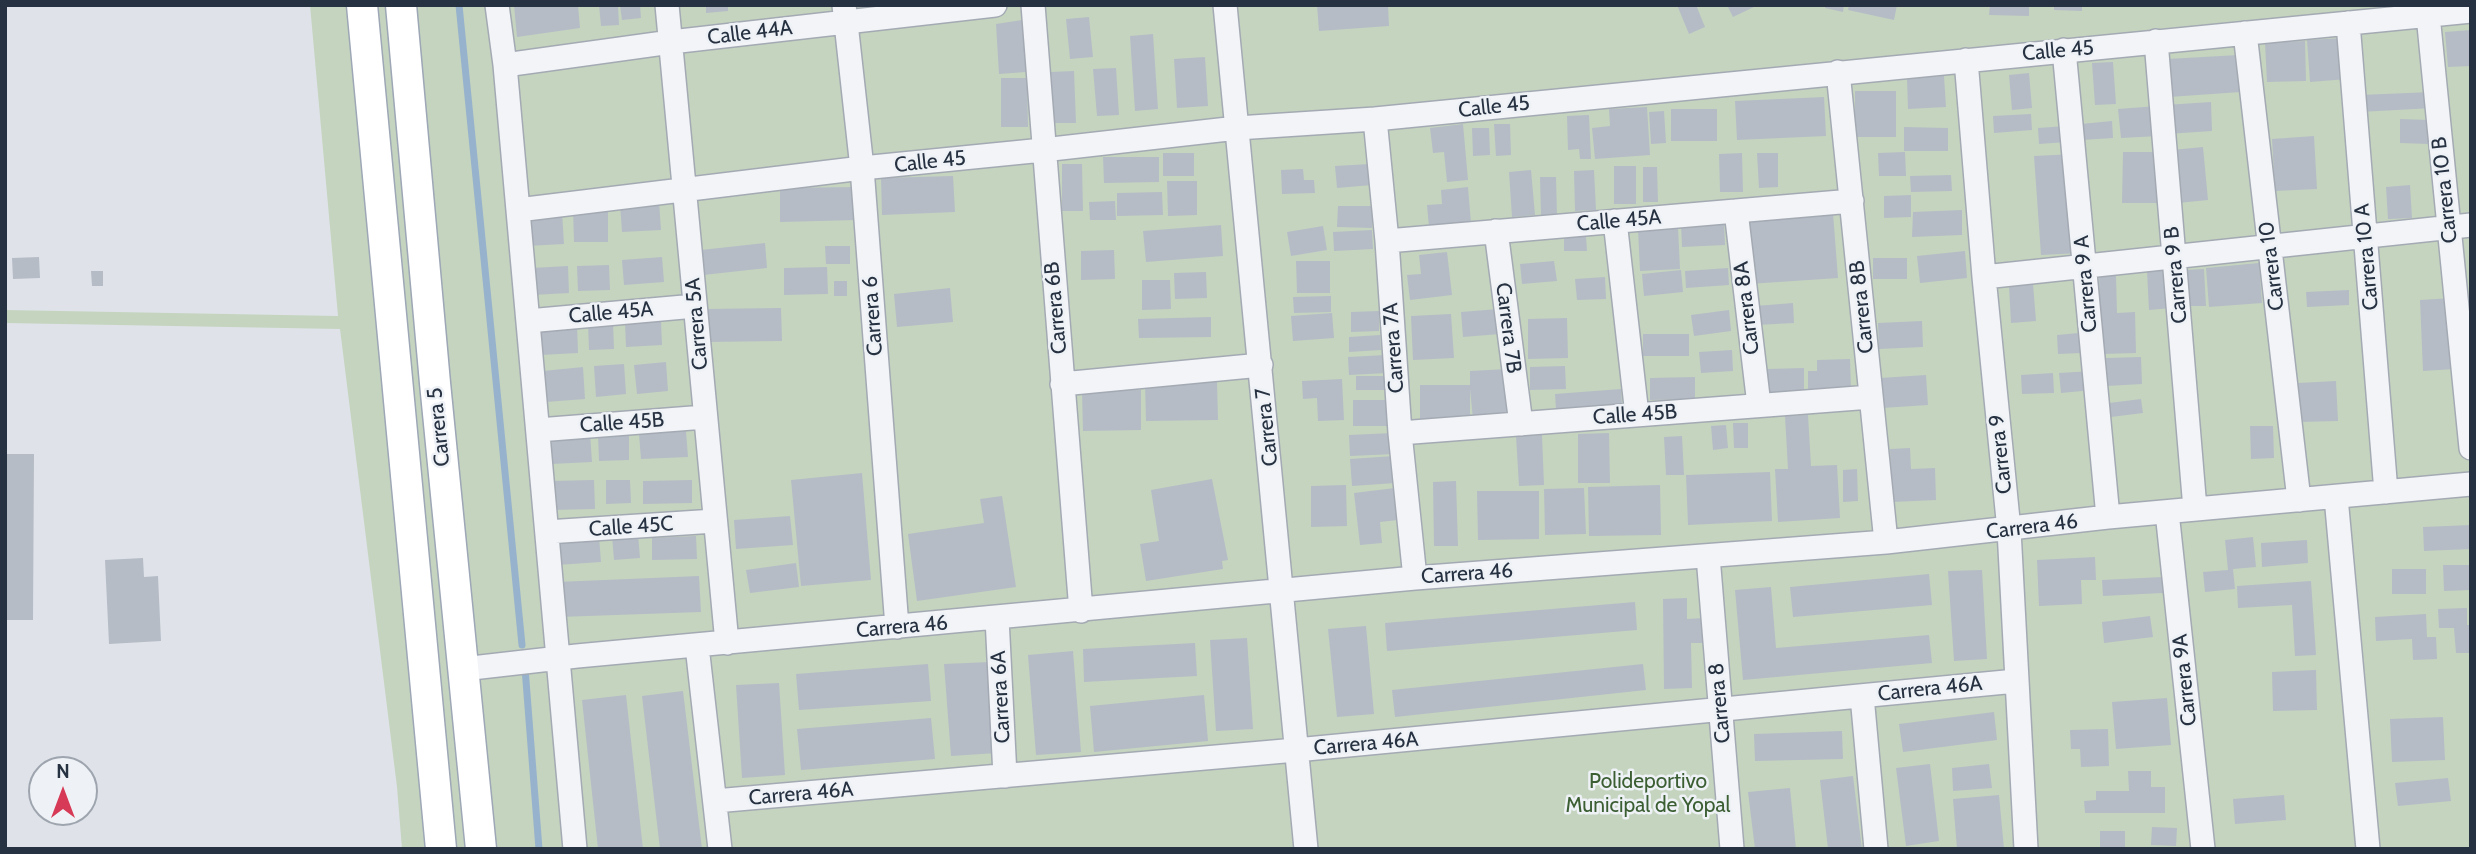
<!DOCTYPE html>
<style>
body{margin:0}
#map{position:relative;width:2476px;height:854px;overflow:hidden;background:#dfe3e9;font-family:Cabin,sans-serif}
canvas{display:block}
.frame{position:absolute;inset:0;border:7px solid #263141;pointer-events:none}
.north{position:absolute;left:28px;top:756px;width:70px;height:70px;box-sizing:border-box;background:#eef2f6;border:2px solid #9ea5ae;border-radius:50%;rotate:0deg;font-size:19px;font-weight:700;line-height:28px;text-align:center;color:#263141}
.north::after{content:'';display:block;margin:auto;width:24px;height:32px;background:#d73a56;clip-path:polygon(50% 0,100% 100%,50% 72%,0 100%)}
</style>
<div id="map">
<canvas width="2476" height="854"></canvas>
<div class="frame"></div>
<div class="north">N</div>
</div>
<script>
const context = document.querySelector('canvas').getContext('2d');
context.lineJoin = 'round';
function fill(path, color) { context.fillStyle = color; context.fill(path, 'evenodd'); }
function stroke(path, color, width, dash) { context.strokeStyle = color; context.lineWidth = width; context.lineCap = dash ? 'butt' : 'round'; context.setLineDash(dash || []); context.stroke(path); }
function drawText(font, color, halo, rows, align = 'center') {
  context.font = font + ' Cabin,sans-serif'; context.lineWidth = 5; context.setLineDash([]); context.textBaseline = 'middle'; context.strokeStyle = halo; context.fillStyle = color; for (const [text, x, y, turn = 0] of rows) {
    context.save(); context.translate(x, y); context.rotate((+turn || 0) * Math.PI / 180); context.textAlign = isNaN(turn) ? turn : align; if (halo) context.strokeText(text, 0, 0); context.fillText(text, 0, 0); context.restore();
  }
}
fill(new Path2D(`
 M310,5H2471V849H402L397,787L340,329L5,323V310L338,316Z`), '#c5d4bf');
stroke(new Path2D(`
 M459,5L522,645
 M525,668L539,849`), '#97b2cc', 7);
fill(new Path2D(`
 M514,5H578L580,28L517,37Z
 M599,5H618L619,25L601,26Z
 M620,5H640L641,18L622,20Z
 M706,5H728V11L706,13Z
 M1317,5H1388L1389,26L1319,31Z
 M1677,5H1696L1705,27L1689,34Z
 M1727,5H1758L1733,17Z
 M1826,5H1844L1843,12L1825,8Z
 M1849,5H1897L1894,20L1848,10Z
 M1990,5H2029V16L1989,15Z
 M2054,5H2082V11L2054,10Z
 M1089,17L1093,57L1070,59L1066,19Z
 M1022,20L1026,72L999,74L996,24Z
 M2471,30V66L2448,67L2445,32Z
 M1153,34L1158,109L1135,111L1130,36Z
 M2344,38L2347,79L2310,82L2307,40Z
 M2305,41L2306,81L2267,82L2265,43Z
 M2239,55L2241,92L2169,97L2167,59Z
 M1205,57L1208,106L1177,108L1174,59Z
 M2113,62L2116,104L2095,105L2092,63Z
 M1116,68L1119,115L1097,116L1093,69Z
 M1074,71L1076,123H1053L1051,72Z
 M2029,73L2032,108L2012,110L2009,75Z
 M1944,76L1946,107L1908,109L1907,78Z
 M1001,78H1027L1028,127H1001Z
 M1855,91H1896V137H1855Z
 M2432,92L2433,108L2360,112V95Z
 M1824,97L1826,136L1737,140L1735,101Z
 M2211,102L2212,131L2167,134L2165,105Z
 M2157,106L2159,136L2121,138L2118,109Z
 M1647,107L1650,155L1595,159L1592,128L1610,126L1609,109Z
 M1671,109H1717V141H1671Z
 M1664,111L1666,143L1651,144L1649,112Z
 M2031,114L2032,130L1994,133L1993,116Z
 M1589,115L1591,159H1580L1579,149L1568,150L1567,116Z
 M2400,119L2430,120L2429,144L2400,143Z
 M2112,121L2113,138L2082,140L2081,124Z
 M1463,124L1468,180L1447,182L1444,152L1433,153L1430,128Z
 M1494,124H1510L1511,155L1496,156Z
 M2066,126L2067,142L2039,144L2038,128Z
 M1904,127L1948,128V151H1904Z
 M1472,128H1489L1490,155L1473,156Z
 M2314,136L2317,189L2275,191L2272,139Z
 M2203,147L2208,200L2178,203L2172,150Z
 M1905,152L1906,176H1879L1878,153Z
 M2123,152H2164V203H2122Z
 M1163,153H1194V176H1163Z
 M1742,153L1743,192H1720L1719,154Z
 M1757,153H1778V187L1759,188Z
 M2074,154L2080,253L2041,255L2034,156Z
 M1103,157H1159V182L1104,183Z
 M1062,164H1082L1083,211H1062Z
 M1370,164L1372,185L1337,188L1335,166Z
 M1614,166H1636V204H1614Z
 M1643,167H1657L1658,202H1643Z
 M1303,169L1304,180H1314L1315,193L1282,194L1281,170Z
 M1531,170L1535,215L1512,217L1509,172Z
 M1594,170L1596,210L1575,211L1574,171Z
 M1951,175L1952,191L1911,192L1910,176Z
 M953,176L955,212L882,215L881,178Z
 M1540,177H1556L1557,216H1541Z
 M1167,181H1197V215L1168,216Z
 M2410,185L2412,218L2388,219L2386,187Z
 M856,187L857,220L780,222V188Z
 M1468,187L1471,223L1429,227L1427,205L1442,204L1441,190Z
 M1162,192L1163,215L1117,216V193Z
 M1911,195V217L1884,218V196Z
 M659,201L661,230L622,232L620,204Z
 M1115,201L1116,220H1090L1089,202Z
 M1338,206H1372V228L1337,227Z
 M608,208V242H574L573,209Z
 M1962,210V235L1912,237L1913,212Z
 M562,212L564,244L527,246L526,215Z
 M1833,213L1838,278L1749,284L1745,220Z
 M1724,222L1725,245L1682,247L1681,224Z
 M1221,225L1223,256L1146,262L1143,231Z
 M1323,226L1327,250L1291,256L1287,232Z
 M1678,227L1680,269L1640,271L1638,229Z
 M1372,230L1373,249L1334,251L1333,232Z
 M1564,236H1586L1587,251H1564Z
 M765,243L767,268L694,276L701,250Z
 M825,246H850V264H826Z
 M1114,250L1115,279L1081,280V251Z
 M1965,251L1967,278L1920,283L1917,256Z
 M1447,252L1452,295L1410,300L1407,275L1421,274L1419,255Z
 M39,257L40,278L13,279L12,258Z
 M662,257L664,282L624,285L622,260Z
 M1873,258H1907V279H1873Z
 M1296,261H1330V293H1297Z
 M1554,261L1557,281L1522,284L1520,264Z
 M2259,263L2262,303L2209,307L2206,268Z
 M609,265L610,290L578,291L577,266Z
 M568,266L569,293L533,295L532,268Z
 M827,267L828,294L784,295V268Z
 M1728,268L1729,285L1686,288L1685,271Z
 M2204,269L2206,306H2186L2184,270Z
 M1681,270L1683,292L1644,296L1642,274Z
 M2170,270L2172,308L2149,310L2147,271Z
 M91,271H103V286H92Z
 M1206,272L1207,298L1175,299L1174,273Z
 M2099,276H2116L2117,313L2135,312L2136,353L2102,354Z
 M1605,277L1606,299L1577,300L1575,279Z
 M1142,280H1170L1171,309L1142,310Z
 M834,281H847V296H834Z
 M2033,284L2036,321L2011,323L2009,286Z
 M950,288L953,322L897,327L894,294Z
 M2349,290V305L2307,307L2306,292Z
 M1331,296V312L1294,313L1293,297Z
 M2452,298L2455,369L2423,371L2420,300Z
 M1793,303L1794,323L1757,325L1755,306Z
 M781,308L782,341L705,342V309Z
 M1498,309L1500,334L1463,337L1461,312Z
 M1729,310L1731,331L1694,336L1691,315Z
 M1379,311V331L1351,332V312Z
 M1332,313L1334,338L1293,341L1291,316Z
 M1451,314L1454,358L1413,360L1411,316Z
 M1211,317V337L1139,338L1138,319Z
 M1567,318L1568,358L1528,359V319Z
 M661,320L662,345L626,347L625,322Z
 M1922,321L1923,347L1879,349L1878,323Z
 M613,322L614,349L589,350L588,323Z
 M577,324L578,353L541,355L540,326Z
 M2079,333L2081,353L2058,354L2057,335Z
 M1643,334H1689V356H1643Z
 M1380,335L1381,350L1349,352V337Z
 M1732,350L1733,371L1701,373L1699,352Z
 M1386,355L1387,373L1349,375L1348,357Z
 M2141,357L2142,384L2107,386L2106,358Z
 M1850,359L1851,390L1808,391V371H1817V360Z
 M666,362L668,391L637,394L634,365Z
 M624,364L626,394L596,397L594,366Z
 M1565,366L1566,389L1530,390V367Z
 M583,367L585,399L546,402L543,371Z
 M1804,368V393H1767V369Z
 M1507,369L1511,414L1473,419L1470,389V423H1420V385H1470V371Z
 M2092,371L2093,390L2061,393L2059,373Z
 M2053,373L2054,393L2022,394L2021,375Z
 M1926,375L1928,405L1882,408L1880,378Z
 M1356,376H1389V390H1356Z
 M1695,377V399L1650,400V378Z
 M1342,379L1344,420L1318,421L1317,398L1303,399L1302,381Z
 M1217,381L1218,420L1146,421L1145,383Z
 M2336,381L2338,421L2300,422L2298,383Z
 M1621,389L1622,405L1556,410L1555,394Z
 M1141,390V430L1083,431L1082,391Z
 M2141,399L2143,413L2111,417L2109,403Z
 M1353,400H1388V426H1353Z
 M1808,415L1811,466L1837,465L1840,518L1778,522L1775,469H1788L1785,416Z
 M1733,423H1748V448H1734Z
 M1726,425L1728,448L1713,450L1711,426Z
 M2250,426H2273L2274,458L2251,459Z
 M686,431L688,457L641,459L639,434Z
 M590,433L592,462L551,464L550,434Z
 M629,433V460L599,461L598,434Z
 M1393,433L1394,454L1350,456L1349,435Z
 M1609,433L1610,483H1578V434Z
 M1542,435L1544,485L1519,486L1516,436Z
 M1682,436L1684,475H1666L1664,437Z
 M1910,448L1911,469L1935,468L1936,500L1892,502L1890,449Z
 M5,454H34L33,620H5Z
 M1394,456L1396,483L1352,486L1350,459Z
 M1857,469L1858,501L1843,502V470Z
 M1770,472L1772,521L1688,525L1686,475Z
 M862,473L871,580L801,586L791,480Z
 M1212,479L1228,560L1222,561L1223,569L1146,581L1140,544L1159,541L1151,490Z
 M594,480L595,509L550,510V481Z
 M606,480H630L631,503L606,504Z
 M692,480V503L643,504V481Z
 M1456,481L1458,546H1434L1433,482Z
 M1346,485L1347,526L1311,527V486Z
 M1660,485L1661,535L1589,536L1588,487Z
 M1395,488L1398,520L1380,522L1382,543L1360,545L1354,493Z
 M1584,488L1586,534L1545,535L1544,489Z
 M1477,491H1539V539L1478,540Z
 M1002,496L1016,587L917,601L908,534L984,523L980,499Z
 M790,516L793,545L736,549L734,520Z
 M2471,525V549L2424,551L2423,527Z
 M638,534L640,558L614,560L612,536Z
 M599,536L601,562L557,565L555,539Z
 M696,536L697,559L652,560V538Z
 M2253,537L2256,567L2233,569L2235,589L2205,592L2203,572L2228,570L2225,540Z
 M2307,540L2308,563L2262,567L2261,543Z
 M2095,557L2096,580H2081L2082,604L2039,606L2037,560Z
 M143,558L144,577L158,576L161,641L109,644L105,560Z
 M796,563L799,587L750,593L746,570Z
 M2443,565H2471V590L2444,591Z
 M2392,569H2426V594H2392Z
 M1982,570L1987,659L1954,661L1948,571Z
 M1929,574L1932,605L1793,617L1790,587Z
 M699,576L701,612L559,617L557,582Z
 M2162,577L2163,593L2103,596L2102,580Z
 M2311,581L2316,655L2295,656L2292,605L2238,608L2237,586Z
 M1771,587L1776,648L1929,635L1932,663L1743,680L1735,590Z
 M1687,598V619L1703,618V643H1691L1692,688L1664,689L1663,599Z
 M1635,602L1637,630L1387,651L1385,623Z
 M2467,608V625H2471V653H2456L2454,628H2439L2438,609Z
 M2426,614L2427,637H2436L2437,659L2413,660L2412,639L2376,641L2375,617Z
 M2150,616L2153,637L2104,643L2102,622Z
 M1366,626L1374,714L1337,717L1328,629Z
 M1247,638L1253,729L1216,731L1210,640Z
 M1195,643L1197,676L1084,682L1083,649Z
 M1073,651L1081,752L1036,755L1028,655Z
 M990,662L997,753L951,756L944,664Z
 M928,664L931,701L799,710L796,674Z
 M1643,664L1646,690L1395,717L1392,690Z
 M2316,670L2317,710L2273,711L2272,672Z
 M779,683L785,775L742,778L736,685Z
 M683,691L702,849H660L642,696Z
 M626,695L643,849H598L582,700Z
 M1204,695L1208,741L1094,752L1090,706Z
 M2167,698L2171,745L2116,749L2112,702Z
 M1994,712L1997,740L1903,752L1899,724Z
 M2443,717L2445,760L2392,762L2390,719Z
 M931,718L935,759L801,770L797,729Z
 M2108,729L2109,766L2081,767L2080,749H2071L2070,730Z
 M1842,731L1843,759L1755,761L1754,734Z
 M1930,764L1939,841L1906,846L1896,768Z
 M1989,764L1992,788L1953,791L1952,768Z
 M2128,771H2151V787H2165V813H2085L2084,801L2096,800V791H2129Z
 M1853,776L1862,849H1828L1820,780Z
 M2448,778L2451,801L2398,806L2395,783Z
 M1790,788L1796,849H1755L1748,792Z
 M1999,795L2004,849H1957L1953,799Z
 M2284,795L2286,820L2235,824L2233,799Z
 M2152,827L2177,828L2176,846L2151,845Z
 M2100,831H2125V849H2100Z`), '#b5bcc6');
const minor = new Path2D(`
 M497,5L505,65L575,849
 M667,5L727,643
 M844,5L862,168L897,627
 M1033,5L1081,611
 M1225,5L1306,849
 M2428,15L2471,448
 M2348,23L2386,492
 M2245,33L2299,500
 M2156,41L2195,509
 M2064,50L2108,517
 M1966,60L1984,277L2009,530L2026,849
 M505,65L671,42L995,5
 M1838,72L1886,542
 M1375,119L1387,241L1400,433L1415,578
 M518,210L862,168L1043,150L1237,128L1375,119L2471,11
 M1736,211L1759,405
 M1615,221L1637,415
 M1496,231L1521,424
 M1387,241L1852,201
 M1984,277L2471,225
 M528,321L695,306
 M1062,384L1261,365
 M538,430L705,417
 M1400,433L1871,397
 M2336,497L2368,849
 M2167,512L2203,849
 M547,532L715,521
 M1708,556L1732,849
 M997,618L1005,776
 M697,646L720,849
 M463,669L577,656L1415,578L1886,542L2108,517L2471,484
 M1862,696L1876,849
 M715,801L1296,750L2016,681`);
const major = new Path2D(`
 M362,5L441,849
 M401,5L435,383L481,849`);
stroke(minor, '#a4aab3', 26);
stroke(major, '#9da7b6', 33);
stroke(minor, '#f2f4f7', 23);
stroke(major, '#fff', 30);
drawText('21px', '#263141', '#eef2f6', [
 ["Calle 44A",750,33,-7],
 ["Calle 45",2058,51,-5],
 ["Calle 45",1494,107,-6],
 ["Calle 45",930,162,-6],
 ["Carrera 10 B",2445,190,-96],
 ["Calle 45A",1619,221,-5],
 ["Carrera 10 A",2367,257,-95],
 ["Carrera 10",2272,266,-97],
 ["Carrera 9 B",2176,275,-95],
 ["Carrera 9 A",2086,284,-95],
 ["Carrera 8B",1862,307,-96],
 ["Carrera 6B",1056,308,-95],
 ["Carrera 8A",1747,308,-97],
 ["Calle 45A",611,313,-5],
 ["Carrera 6",873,316,-94],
 ["Carrera 5A",697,324,-95],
 ["Carrera 7B",1508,328,83],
 ["Carrera 7A",1394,348,-94],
 ["Calle 45B",1635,415,-4],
 ["Calle 45B",622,423,-4],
 ["Carrera 5",439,427,-96],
 ["Carrera 7",1267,427,-96],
 ["Carrera 9",2001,454,-96],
 ["Calle 45C",631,527,-4],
 ["Carrera 46",2032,527,-7],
 ["Carrera 46",1467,574,-4],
 ["Carrera 46",902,627,-5],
 ["Carrera 9A",2185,680,-96],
 ["Carrera 46A",1930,689,-6],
 ["Carrera 6A",1001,697,-93],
 ["Carrera 8",1720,703,-95],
 ["Carrera 46A",1366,744,-5],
 ["Carrera 46A",801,794,-5]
]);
drawText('21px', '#3c5e33', '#eef2f6', [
 ["Polideportivo",1648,782],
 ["Municipal de Yopal",1648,806]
]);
</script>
